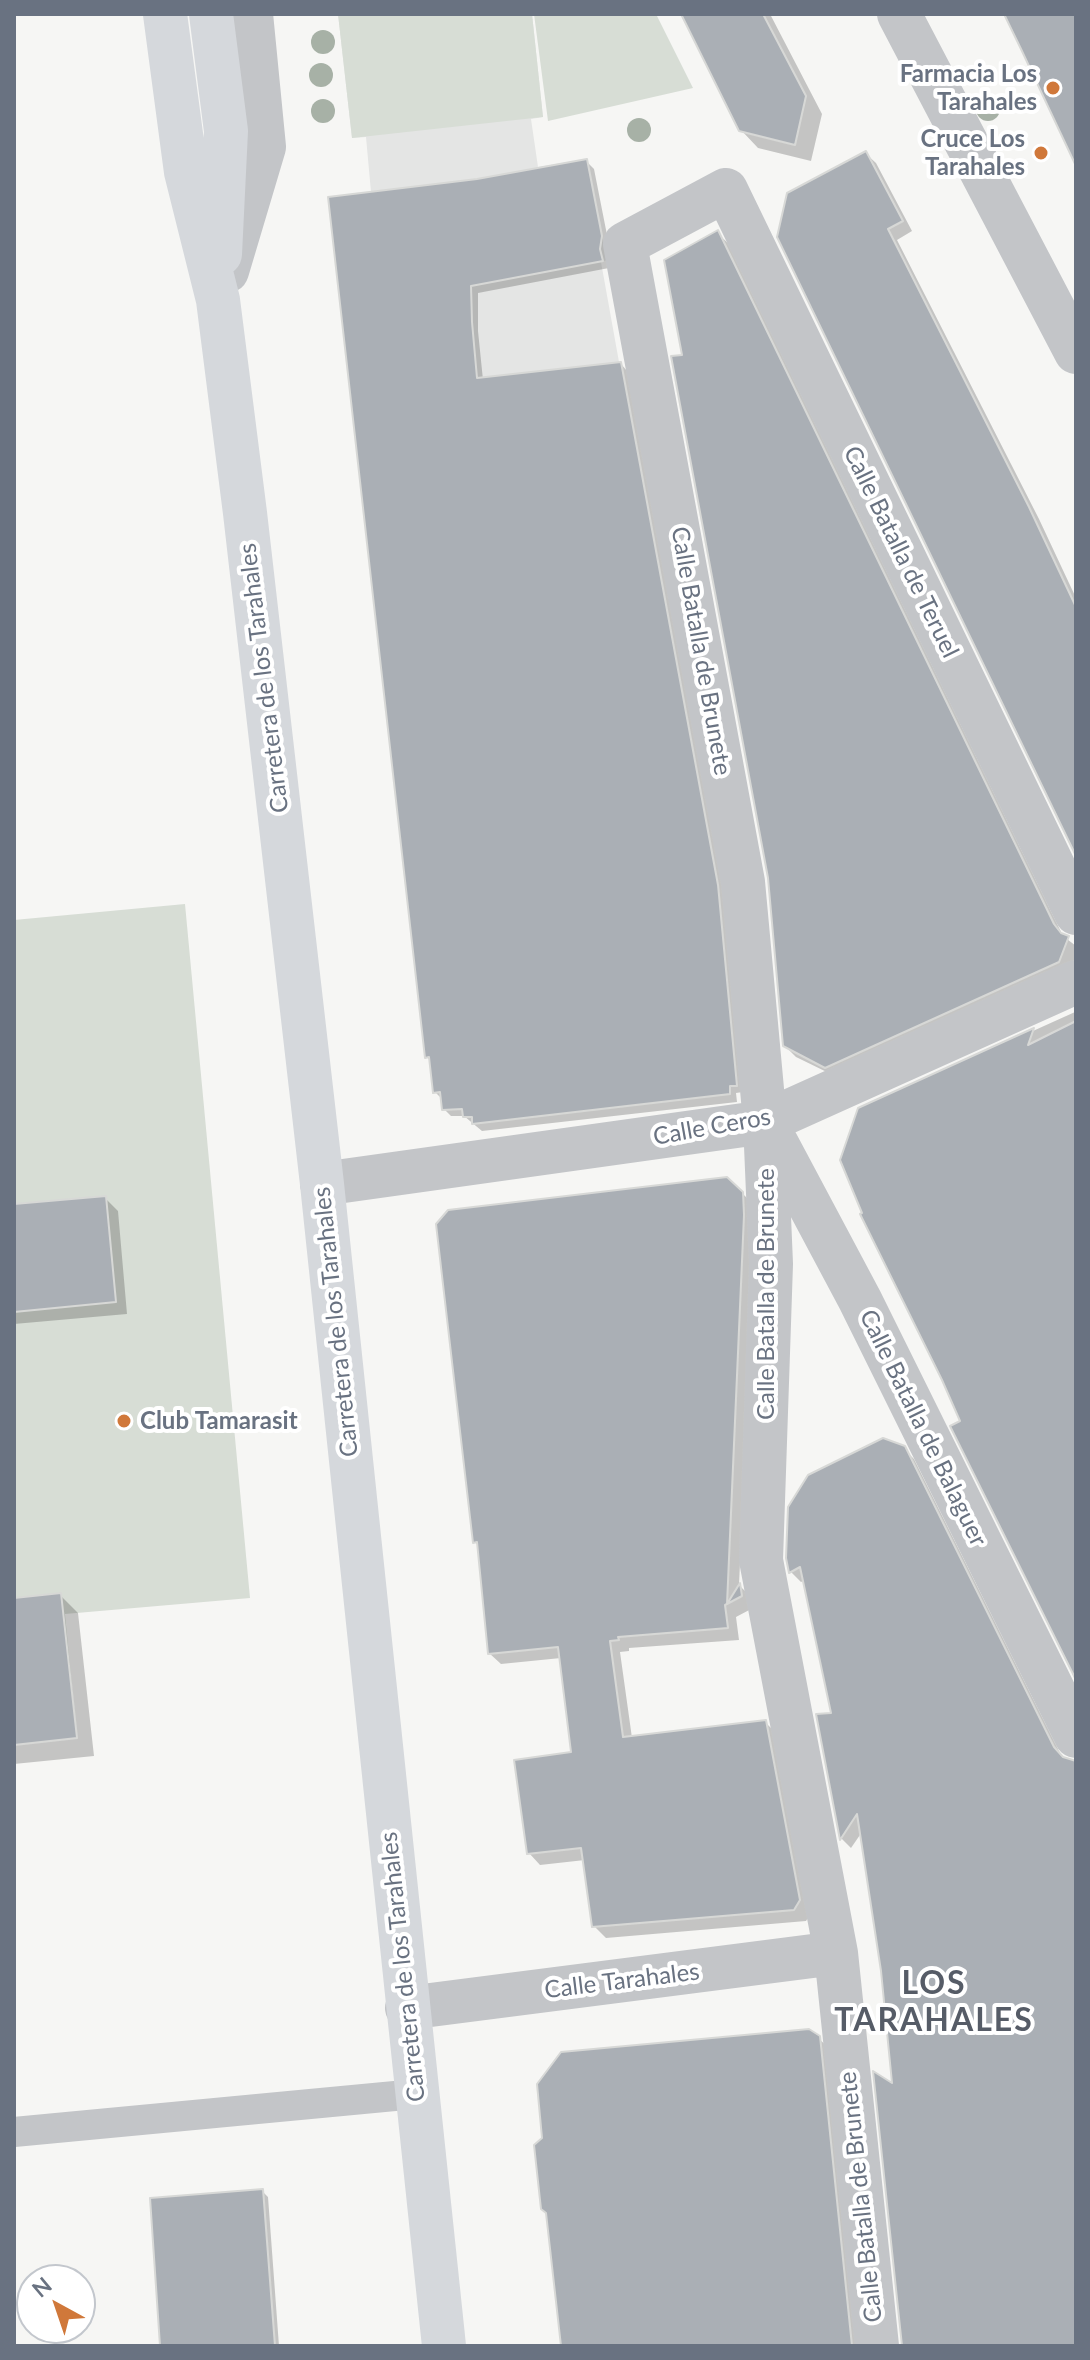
<!DOCTYPE html>
<style>
body{margin:0}
#map{position:relative;width:1090px;height:2360px;overflow:hidden;background:#f6f6f4;font-family:Lato,sans-serif}
canvas{display:block}
.frame{position:absolute;inset:0;border:16px solid #697281;pointer-events:none}
.north{position:absolute;left:16px;top:2264px;width:80px;height:80px;box-sizing:border-box;background:#fff;border:2px solid #c3c7cd;border-radius:50%;rotate:320deg;font-size:22px;font-weight:700;line-height:32px;text-align:center;color:#697281}
.north::after{content:'';display:block;margin:auto;width:28px;height:36px;background:#d0783a;clip-path:polygon(50% 0,100% 100%,50% 72%,0 100%)}
</style>
<div id="map">
<canvas width="1090" height="2360"></canvas>
<div class="frame"></div>
<div class="north">N</div>
</div>
<script>
const context = document.querySelector('canvas').getContext('2d');
context.lineJoin = 'round';
function fill(path, color) { context.fillStyle = color; context.fill(path, 'evenodd'); }
function stroke(path, color, width, dash) { context.strokeStyle = color; context.lineWidth = width; context.lineCap = dash ? 'butt' : 'round'; context.setLineDash(dash || []); context.stroke(path); }
function drawText(font, color, halo, rows, align = 'center') {
  context.font = font + ' Lato,sans-serif'; context.lineWidth = 8; context.setLineDash([]); context.textBaseline = 'middle'; context.strokeStyle = halo; context.fillStyle = color; for (const [text, x, y, turn = 0] of rows) {
    context.save(); context.translate(x, y); context.rotate((+turn || 0) * Math.PI / 180); context.textAlign = isNaN(turn) ? turn : align; if (halo) context.strokeText(text, 0, 0); context.fillText(text, 0, 0); context.restore();
  }
}
fill(new Path2D(`
 M338,14H532L543,117L531,119L538,167L587,159L607,260L601,262L619,362L350,394L328,197L371,192L366,137L352,138Z`), '#e4e5e4');
fill(new Path2D(`
 M338,14H532L543,117L352,138Z
 M534,14H656L693,88L548,121Z
 M185,904L250,1598L65,1614L77,1738L14,1745V920Z`), '#d7ddd5');
fill(new Path2D(`
 M683,14H770L822,114L811,161L758,148L741,130Z
 M865,153L876,163L912,231L897,240L1039,519L1076,598V851L779,237Z
 M586,161L594,169L609,245V268L478,293V331L483,380L621,364L628,372L725,894L743,1092L736,1093L737,1102L482,1131L464,1116H451L444,1109L443,1100L435,1092L431,1061L427,1057L477,181Z
 M717,233L728,243L1063,936L1076,946V955L1069,973L837,1077L796,1057L785,1046L770,877L684,357Z
 M1075,1012L1076,1013V1675L962,1422L860,1109Z
 M742,1193L754,1205L755,1238L739,1585L751,1597L753,1608L736,1617L739,1640L629,1648V1651L620,1652L632,1738L765,1722L777,1734L811,1913L806,1921L606,1938L594,1926L585,1860L540,1865L529,1853L573,1754L561,1658L501,1664L489,1653L479,1546L475,1542Z
 M105,1198L118,1211L127,1314L14,1324V1207Z
 M903,1448L914,1459L1063,1759L1076,1763V2346H903L894,2087L883,1970L862,1832L851,1848L842,1839L818,1716L833,1714L805,1580L801,1582L791,1572Z
 M60,1595L78,1613L94,1756L14,1764V1600Z
 M818,2038L829,2048L860,2346H561Z
 M262,2191L268,2197L279,2346H162Z`), '#0003');
const building = new Path2D(`
 M681,14H763L806,96L795,145L739,131Z
 M1004,14H1076V166L1021,49Z
 M866,151L903,221L888,229L1029,507L1076,607V856L777,237L787,193Z
 M587,159L602,236L600,249L603,261L471,286L472,322L477,378L621,362L718,885L737,1086H730V1094L472,1124V1117H463L462,1109L442,1110L440,1092L433,1093L429,1057L425,1058L328,197L477,179Z
 M718,230L1054,924L1061,933L1069,936L1059,962L825,1068L783,1046L768,878L671,356L682,355L664,260Z
 M1076,1021V1680L950,1426L960,1421L942,1380L860,1214L862,1213L840,1160L858,1108L1034,1028L1028,1045Z
 M727,1177L743,1192L744,1215L727,1604L740,1583L742,1596L725,1605L728,1628L618,1637L619,1640L610,1641L623,1737L766,1720L800,1900L794,1910L592,1927L581,1848L527,1854L514,1760L571,1752L558,1647L488,1654L477,1542L473,1543L436,1224L448,1210Z
 M106,1196L116,1302L14,1312V1204Z
 M883,1438L905,1446L1054,1747L1063,1757L1076,1761V2346H902L873,2071L892,2083L881,1971L857,1814L840,1840L816,1714L831,1713L800,1567L789,1573L786,1558L788,1507L808,1475Z
 M61,1593L77,1738L14,1745V1598Z
 M809,2029L820,2036L852,2346H561L546,2213L541,2209L534,2145L542,2138L537,2084L561,2052Z
 M263,2189L275,2346H160L150,2198Z`);
fill(building, '#aaafb5');
stroke(building, '#d7d8d6', 2);
stroke(new Path2D(`
 M14,2132L416,2094`), '#c3c5c8', 30);
stroke(new Path2D(`
 M899,14L1076,352
 M227,271L264,147L251,14
 M770,1131L860,1300L1076,1736
 M322,1184L765,1122L1076,982
 M407,2008L836,1953
 M877,2346L836,1953L761,1560L771,1264L765,1122L743,882L625,244L726,190L1076,913`), '#c3c5c8', 44);
stroke(new Path2D(`
 M165,14L186,172L218,300L245,513L322,1184L444,2346
 M211,14L226,131L220,254`), '#d5d8dc', 44);
context.fillStyle = '#a7b1a6';
for (const [x, y] of [
 [323,42],
 [321,75],
 [988,109],
 [323,111],
 [639,130]
]) { context.beginPath(); context.arc(x, y, 12, 0, 2 * Math.PI); context.fill(); }
for (const [x, y, r, color] of [
 [1053,88,8,"#d0783a"],
 [1041,153,8,"#d0783a"],
 [124,1421,8,"#d0783a"]
]) { const dot = new Path2D(); dot.arc(x, y, r, 0, 2 * Math.PI); context.fillStyle = color; context.fill(dot); stroke(dot, '#fff', 3); }
drawText('bold 24px', '#697281', '#fff', [
 ["Farmacia Los",1037,74],
 ["Tarahales",1037,102],
 ["Cruce Los",1025,139],
 ["Tarahales",1025,167],
 ["Club Tamarasit",140,1421,"left"]
], 'right');
drawText('24px', '#697281', '#fff', [
 ["Calle Batalla de Teruel",901,552,64],
 ["Calle Batalla de Brunete",701,651,80],
 ["Carretera de los Tarahales",264,678,-97],
 ["Calle Ceros",712,1127,-10],
 ["Calle Batalla de Brunete",766,1294,-90],
 ["Carretera de los Tarahales",336,1322,-96],
 ["Calle Batalla de Balaguer",923,1428,64],
 ["Carretera de los Tarahales",403,1967,-96],
 ["Calle Tarahales",622,1981,-7],
 ["Calle Batalla de Brunete",861,2197,-96]
]);
context.letterSpacing = '2px';
drawText('bold 32px', '#565c67', '#fff', [
 ["LOS",934,1984],
 ["TARAHALES",934,2021]
]);
context.letterSpacing = '0px';
</script>
